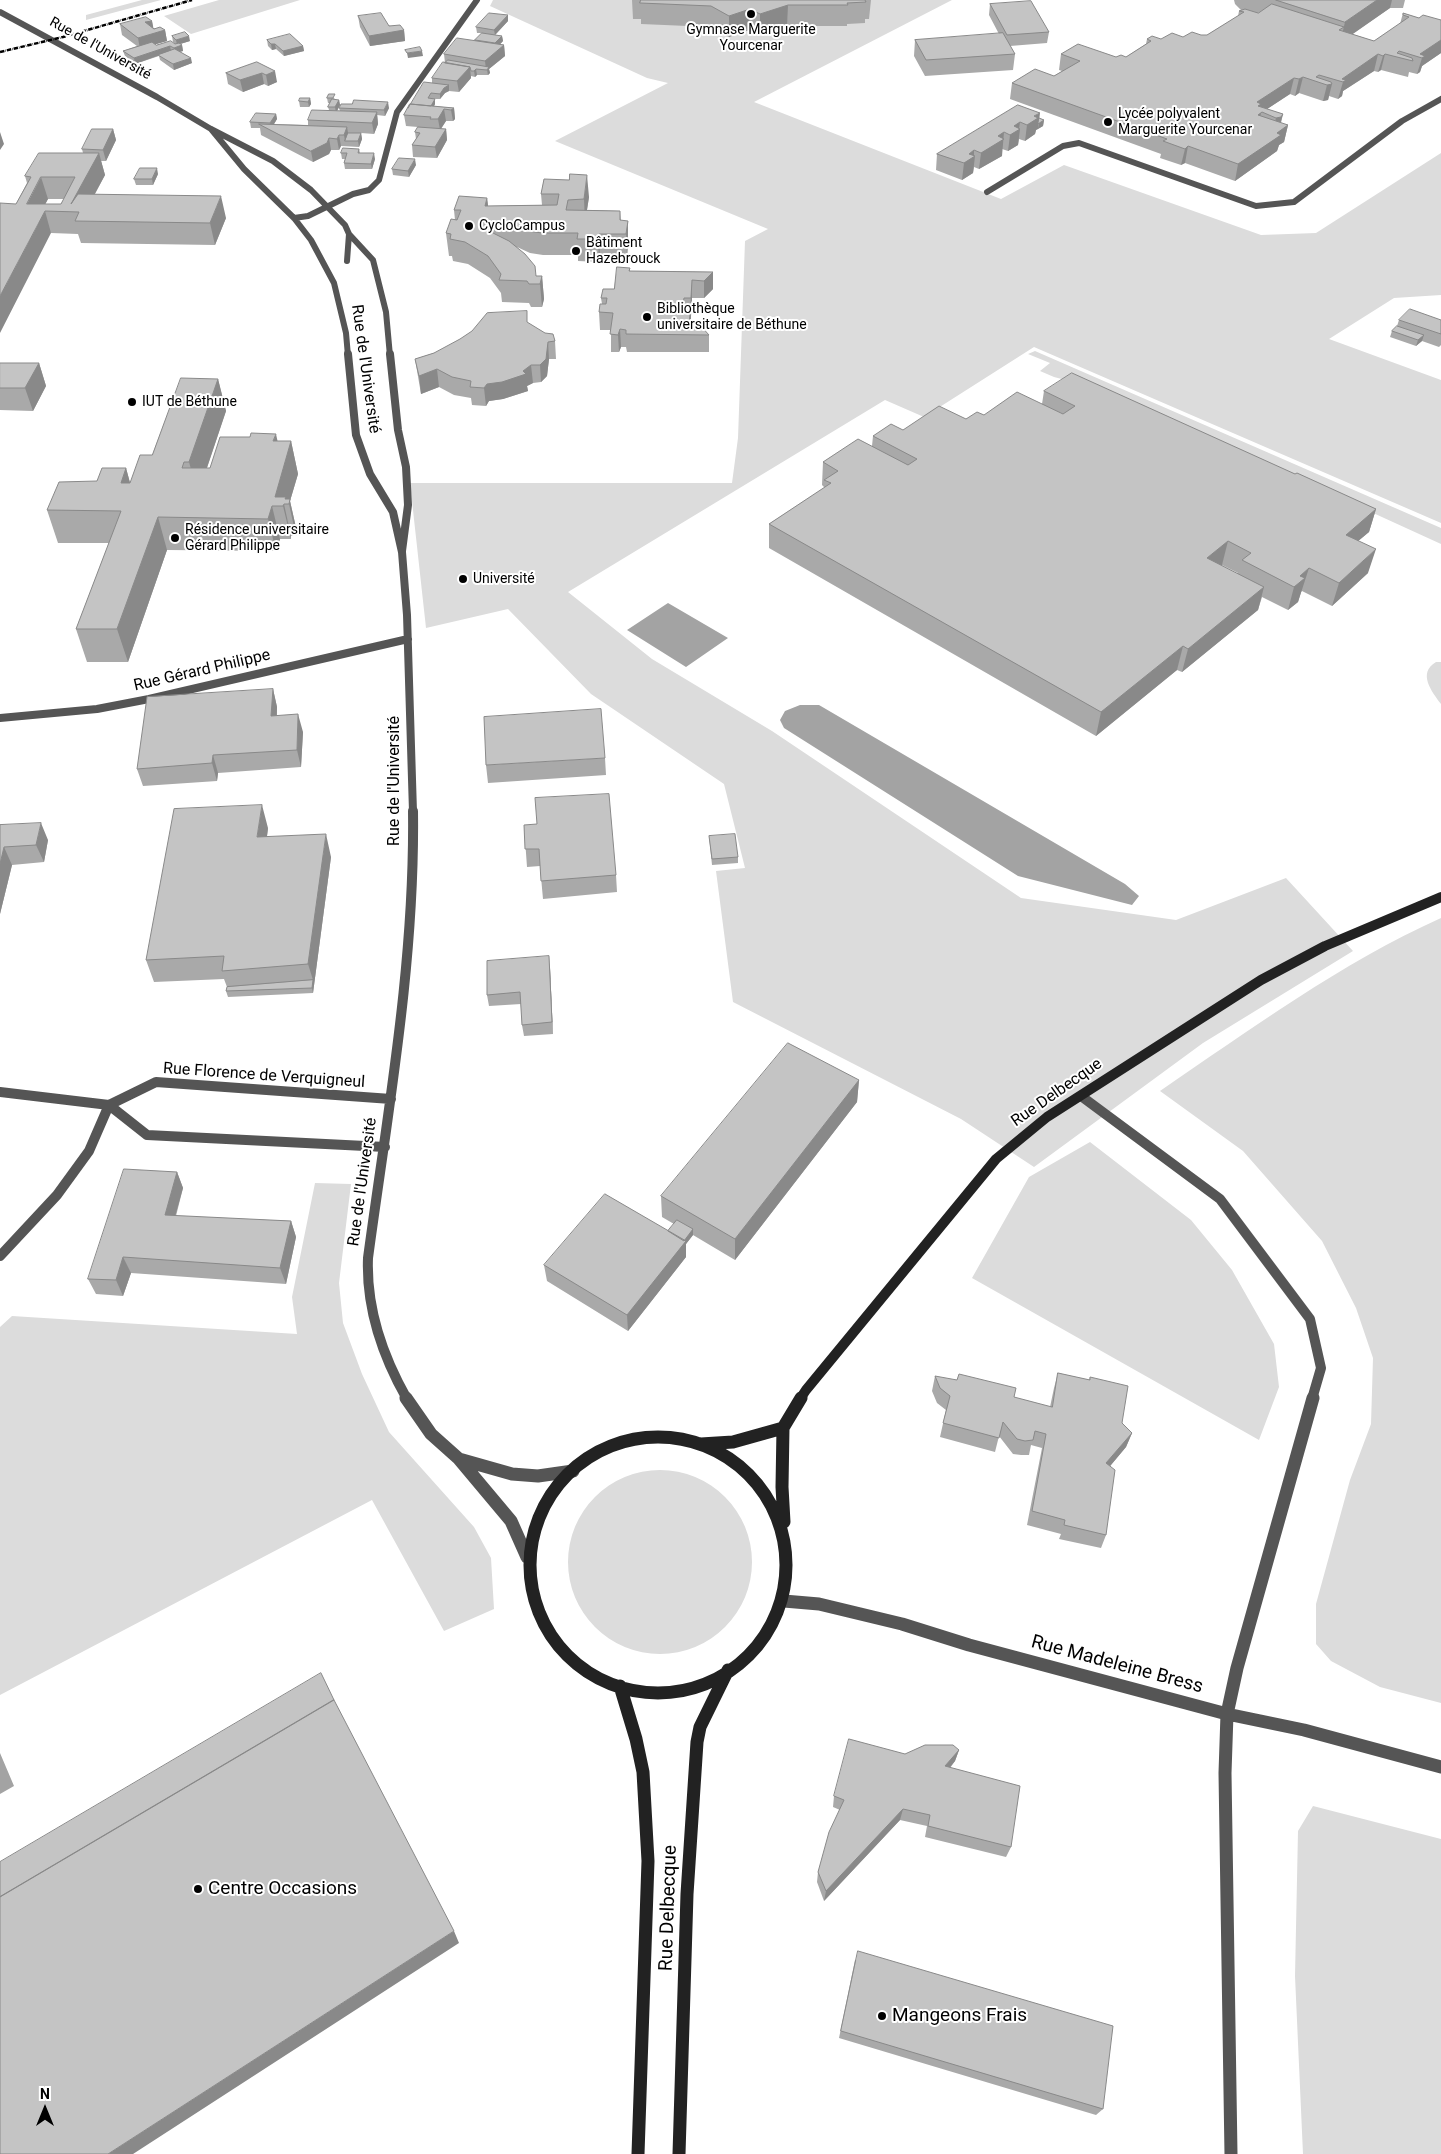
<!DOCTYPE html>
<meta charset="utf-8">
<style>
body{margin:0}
#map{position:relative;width:1441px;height:2154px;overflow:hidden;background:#fff;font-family:Roboto,sans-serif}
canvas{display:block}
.north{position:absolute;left:20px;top:2084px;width:50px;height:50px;-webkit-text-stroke:4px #fff;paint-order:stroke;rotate:0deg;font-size:14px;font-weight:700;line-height:20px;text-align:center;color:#000}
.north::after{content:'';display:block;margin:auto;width:18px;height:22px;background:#000;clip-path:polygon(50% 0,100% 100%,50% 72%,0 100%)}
</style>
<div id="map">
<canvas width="1441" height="2154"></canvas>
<div class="north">N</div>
</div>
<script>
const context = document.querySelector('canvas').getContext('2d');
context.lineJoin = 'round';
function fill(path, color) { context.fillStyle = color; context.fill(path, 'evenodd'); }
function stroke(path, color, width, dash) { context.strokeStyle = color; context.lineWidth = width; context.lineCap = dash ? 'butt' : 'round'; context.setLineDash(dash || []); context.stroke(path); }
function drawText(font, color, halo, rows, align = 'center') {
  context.font = font + ' Roboto,sans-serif'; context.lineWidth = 4; context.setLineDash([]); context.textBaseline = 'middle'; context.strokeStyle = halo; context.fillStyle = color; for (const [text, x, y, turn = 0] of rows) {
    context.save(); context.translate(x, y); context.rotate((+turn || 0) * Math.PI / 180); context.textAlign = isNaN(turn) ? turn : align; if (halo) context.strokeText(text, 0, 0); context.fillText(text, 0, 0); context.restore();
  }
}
fill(new Path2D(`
 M142,0H161L86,20V15Z
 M219,0H300L191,34L164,16Z
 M493,0H952L754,102L1001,199L1064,165L1261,235L1316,233L1441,153V295L1394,298L1329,339L1441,380V523L1034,347L924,417L885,400L568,592L652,659L772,731L1021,898L1176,920L1286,878L1353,951L1203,1043L1034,1167L961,1119L733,1002L716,871L745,868L724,784L591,694L508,609L426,628L410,483H732L738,438L745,241L768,229L555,141L668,83L647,78L490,6Z
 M1035,351L1441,528V544L1104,390L1054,377L1040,371L1050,363L1028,354Z
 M1436,662H1441V704C1432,692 1417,673 1436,662Z
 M1441,918V1703L1380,1687L1331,1661L1316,1644V1604L1350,1480L1371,1424L1373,1358L1356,1308L1322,1241L1243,1151L1160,1091C1251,1029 1341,963 1441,918Z
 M1090,1142L1191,1220L1232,1270L1274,1344L1279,1387L1259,1440L972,1278L1029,1177Z
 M315,1183L351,1184L339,1283L343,1323L362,1374L389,1432L474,1527L491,1558L494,1609L444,1631L372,1500L0,1695V1327L12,1316L297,1334L292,1297Z
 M568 1562a92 92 0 1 1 184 0a92 92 0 1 1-184 0Z
 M1313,1806L1441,1839V2154H1303L1295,1976L1298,1831Z`), '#dcdcdc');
fill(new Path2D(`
 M668,603L728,638L686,667L627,630Z
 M800,705H819L1125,884L1139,896L1132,905L1018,876L784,728L780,720L785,711Z
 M0,1753L14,1786L0,1794Z`), '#a3a3a3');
stroke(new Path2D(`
 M0,12L157,97L211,129L273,161L311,190L345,225L349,234L373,260L386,312L390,356
 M211,129L244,169L294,218L311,240L334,283L346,333L348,356
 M987,192L1063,146L1079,143L1256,206L1294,202L1402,121L1441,99
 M294,218L308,216L353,194L369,190L379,180L397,112L477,0
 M347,261L349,234`), '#555', 6);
stroke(new Path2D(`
 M348,354L356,435L370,474L393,512L402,552L407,615L413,812
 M390,354L398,430L406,467L408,505L402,551
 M0,718L97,709L149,699L408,639`), '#555', 8);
stroke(new Path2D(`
 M0,1092L109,1105L156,1082L391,1099
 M1081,1096L1220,1199L1310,1319L1321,1368L1312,1399
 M109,1105L147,1135L385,1147
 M0,1256L57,1195L89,1151L109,1105
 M407,1399C382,1355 366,1309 368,1258C388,1110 415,961 413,811`), '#555', 10);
stroke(new Path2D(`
 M406,1398L431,1434L459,1459L511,1521L527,1557
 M459,1459L512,1474L538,1476L573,1471
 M784,1601L819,1604L902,1624L969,1645L1227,1714L1304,1730L1441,1767
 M1231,2154L1225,1773L1227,1714L1237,1668L1313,1398`), '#555', 13);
stroke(new Path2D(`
 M800,1399L806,1390L996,1159L1047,1117L1261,980L1325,946L1441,897`), '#222', 10);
stroke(new Path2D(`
 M530 1565a128 128 0 1 1 256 0a128 128 0 1 1-256 0Z
 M701,1444L733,1442L783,1428
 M784,1522L782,1487L783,1428L801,1398
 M620,1686L636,1739L643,1772L648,1861L638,2154
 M679,2154L687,1894L697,1742L700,1727L728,1670`), '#222', 13);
stroke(new Path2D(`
 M0,52L63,37L192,0`), '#000', 2.5, [4.5, 1, 0.5, 1]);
fill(new Path2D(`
 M632,0H871L869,19H865V23L847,24V26H787L760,34L749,30L729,37L711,27L641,24V19H633Z
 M1234,0H1405L1403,8H1390L1352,34L1374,41L1400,24L1403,13L1419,18L1441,20V53L1422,66L1420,72L1417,74L1409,72L1408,77L1381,70L1378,72L1374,71L1343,91L1342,96L1338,99L1329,96L1328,100L1323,101L1299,93L1295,96L1290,94L1267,109L1283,114L1281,123L1288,125L1284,142L1279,145L1277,151L1235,181L1185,163L1181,165L1160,158L1161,154L1010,99L1012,83L1054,76L1062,71L1059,70L1061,54L1116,57H1126L1146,44L1147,39H1161L1207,35L1238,16L1239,11L1241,10L1235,4Z
 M990,4L1049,32L1047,43L1010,46L1015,54L1013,70L925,76L914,56L915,40L999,34L989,15Z
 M508,15V21L495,35L502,36L503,41L500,44L504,45L505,56L489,69L490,73L488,75H477L475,77L471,76V78L459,92L449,91L445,93L440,99H435V104L434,106L454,108L455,119L453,121H446L441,129H446L447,140L437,158L413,157L412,145L416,139L415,132L418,127L406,126L404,115L408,108L432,83V78L445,63L444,54L475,40L482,33H477L476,27Z
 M358,16L404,30L405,41L370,46L360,27Z
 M152,21L153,28L165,30L167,41L155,44L156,45L175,44L173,42L172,36L190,41L180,44L182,45L183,51L180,52L192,63L174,70L160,60L159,56L135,64L125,56L123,51L137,46L122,35L120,24Z
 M267,40L303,46L304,51L284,56L276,49L272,50L268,46Z
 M257,62L277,82L268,86L264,84L243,92L228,84L226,73Z
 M329,94L336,100H339L340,105L337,111H340L339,108H389L385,116L377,115L378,124L374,134L361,133L362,139L359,147L341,146L339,150H331L329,154L313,162L261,135L260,128H251L250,122L276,114L277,119L274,124L308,125V120L329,110L328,107L330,103H328L327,98Z
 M310,98L311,104L309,107H300L299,101Z
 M1018,105L1039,118L1044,120L1043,126L1036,130L1035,134L1025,141L1019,139L1018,145L1008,151L1002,149V156L979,169L974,167L973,173L962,180L936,170L937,154Z
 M113,129L116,140L106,161H101L105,175L95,194L226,218L215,245L81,243L78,234L51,233L16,204L27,183L25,176L83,153L82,149ZM48,199H64L61,204H45Z
 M359,149L360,153L375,159L372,169H345L344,163L345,159H342L341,153Z
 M416,165L409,177L393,175L392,169Z
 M158,174L153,185H136L134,179Z
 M544,179L589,197L587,210L620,211L621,221H628V243L627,257H600L599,262L578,261V255H543L530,253L517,247L536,276H542L544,299L542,307H531L529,303L502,302L501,293L490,278L468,264L453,261L452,256H449L446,233L455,220L454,210L487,198L488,206L542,205L541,194Z
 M630,268V271L713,272V289L704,298H692L691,315V324L709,335V352H627L626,347H621L619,352H611V330H600L599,312L602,304L601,298L614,289Z
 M1399,320H1441V345L1439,347L1422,341L1416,346L1390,337L1392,331L1397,326Z
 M528,323L555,341L556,359H549L547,376L541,382L533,383L527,386L528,391L503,399L489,401L486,406L472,405L471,398L454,395L439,387L421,394L415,359Z
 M0,363H39L46,386L33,411L0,410Z
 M218,379L226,411L207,468H210L277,441H291L298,474L290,501L297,532L296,536H291V539H280L276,551L167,550L128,662H87L76,629L109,543H58L47,510L97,481L126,468L130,483L152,455Z
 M1044,391L1295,474L1376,509L1369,532L1358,541L1368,573L1332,606L1302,591L1301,592L1298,602L1288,610L1262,597L1258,610L1182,672L1177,670L1096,736L769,548V524L824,488V487L822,485L823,462L872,446L873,436L903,430L966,419L984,415L1042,404ZM1221,565H1222L1238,573V574Z
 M273,689L277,707V716L303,732L301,767L218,773L217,781L143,786L137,769Z
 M605,758L606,775L488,783L486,765Z
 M0,825L48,840L44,862L12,865L0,914Z
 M524,825L616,875L617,892L543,899L540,866L527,867Z
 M268,828L267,836L331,857L313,993L228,997L226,991L227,987L224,979L154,982L146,960Z
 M709,836L738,857V863L712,865Z
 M550,968L553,1034L524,1036L522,1025L521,1004L489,1006L487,995Z
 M859,1080L857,1102L735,1260L693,1235L686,1244V1257L628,1331L547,1281L544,1265L668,1231L674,1224L662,1217L661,1196Z
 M177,1172L183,1188L176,1216L291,1221L296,1237L286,1284L131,1273L123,1296L96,1294L88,1279Z
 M1058,1373L1089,1380L1090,1377L1122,1423L1132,1433L1126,1447L1110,1466L1106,1535L1101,1548L1059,1539L1061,1534L1027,1525L1042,1448L1031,1445L1029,1455H1021L1013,1454L999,1436L995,1452L940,1437L946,1410L937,1403L932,1391L935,1376L1050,1407L1054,1388Z
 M959,1750L955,1761L950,1768L1011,1847L1006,1857L925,1837L927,1826L900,1820L824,1901L817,1882L818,1872L840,1810L833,1807L834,1796L905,1754Z
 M855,1960L1103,2109L1096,2115L839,2038Z`), '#a9a9a9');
fill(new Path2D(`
 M1377,0H1392L1390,8L1340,43L1345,22Z
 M788,5L787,26L760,34V14Z
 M750,9L749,30L729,37V16Z
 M508,15V21L495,35L494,30Z
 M152,21L154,31L145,22Z
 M165,30L167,41L140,49L138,38Z
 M404,30L405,41L370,46L369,36Z
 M189,36L190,41L177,45L176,40Z
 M502,36L503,41L492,53L491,47Z
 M1441,40V53L1422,66L1420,72L1417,74L1422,58L1420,54Z
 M271,44H275L276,49L272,50Z
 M182,45L183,51L175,53L174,48Z
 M504,45L505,56L489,69L490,73L488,75L487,70H486L485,61Z
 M170,46L171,51L135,64L134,58Z
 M303,46L304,51L284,56L283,51Z
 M422,51L423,56L408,58L407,53Z
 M1378,54L1374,71L1343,91L1342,96L1338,99L1343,82L1342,79Z
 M1385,54L1381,70L1378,72L1383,56Z
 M191,58L192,63L174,70L173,64Z
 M470,67L471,78L459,92L457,81Z
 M476,69L477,75L475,77L474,71Z
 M275,71L277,82L268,86L266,75Z
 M262,73L264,84L243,92L240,80Z
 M1303,77L1299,93L1295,96L1299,79Z
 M1294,78L1290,94L1261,113L1258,129L1257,102Z
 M1332,84L1328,100L1323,101L1327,85Z
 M449,85V91L445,93L440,99V94L444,88Z
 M310,98L311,104L309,107L308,102Z
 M435,99V104L430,115L429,109Z
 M339,100L340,105L336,113L335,107Z
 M388,102L389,108L385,116L384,110Z
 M454,108L455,119L453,121L451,110Z
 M444,109L446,121L440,130L438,119Z
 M377,112L378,124L374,134L372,123Z
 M1040,113L1038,129L1036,130L1035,134L1025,141L1027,125L1034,116Z
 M276,114L277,119L271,129L270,123Z
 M1283,114L1278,132L1288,125L1284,142L1279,145L1277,151L1235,181L1238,164L1272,134L1276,118Z
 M1044,120L1043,126L1038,129V124Z
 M1020,122L1019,129H1020L1018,145L1008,151L1010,135L1014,126Z
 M347,127L349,138L345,141L344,135Z
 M113,129L116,140L106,161L103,150Z
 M446,129L447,140L437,158L435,147Z
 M0,132L4,144L0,150Z
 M1004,132L1002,156L979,169L981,153L998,136Z
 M361,133L362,139L359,147L358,141Z
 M339,135L341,146L339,150L337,139Z
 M329,138L331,150L329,154L313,162L311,151Z
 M1188,146L1185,163L1181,165L1185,149Z
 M974,150V157L975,156L973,173L962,180L964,163L969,154Z
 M99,153L105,175L81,219L79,212L71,204Z
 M374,153L375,159L372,169L371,164Z
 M415,159L416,165L409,177L408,171Z
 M157,168L158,174L153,185L152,179Z
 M587,175L589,197L585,222L584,199Z
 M41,177L48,199L34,226L27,204Z
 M221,196L226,218L215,245L210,223Z
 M487,198L490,220L485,206Z
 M45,211L51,233L0,333V296Z
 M628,221V243L627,257L626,234Z
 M599,234L600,257L599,262L598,239Z
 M713,272V289L704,298V281Z
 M542,276L544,299L542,307L540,284Z
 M692,280V298L690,335L689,324Z
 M620,329L621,347L619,352L618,335Z
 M1424,335L1422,341L1416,346L1418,340Z
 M548,342L549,359L547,376L541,382L540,365Z
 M39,363L46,386L33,411L25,388Z
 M531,365L533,383L527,386L528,391L503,399L489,401L486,406L484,388L487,384L523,371Z
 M437,369L439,387L421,394L419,376Z
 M218,379L226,411L198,494L189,462Z
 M276,434L283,466L273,441Z
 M291,441L298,474L290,501L297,532L296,536L289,504H284L291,536V539L283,506L275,497Z
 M126,468L135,501L121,483Z
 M272,506L280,539L276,551L268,519Z
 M1376,509L1369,532L1338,558L1346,535Z
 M158,517L167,550L128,662L117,629Z
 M1228,541L1222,565L1201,581L1207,558Z
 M1376,549L1368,573L1332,606L1339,583Z
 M1309,568L1298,602L1288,610L1294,587L1300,576Z
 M1264,587L1258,610L1182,672L1188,649Z
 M1183,646L1177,670L1096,736L1101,712Z
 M273,689L277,707L276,734L271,716Z
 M298,714L303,732L301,767L297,750Z
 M213,755L218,773L217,781L212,763Z
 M262,805L268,828L264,860L257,837Z
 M41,823L48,840L44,862L36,845Z
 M326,834L331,857L313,993L312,988L313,980L308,964Z
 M4,847L12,865L0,914V864Z
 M549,956L550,968L553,1034L552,1022Z
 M859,1080L857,1102L735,1260V1239Z
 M177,1172L183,1188L171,1231L165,1215Z
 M291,1221L296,1237L286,1284L280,1268Z
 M693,1229V1235L686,1244V1257L628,1331L627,1315Z
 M123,1257L131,1273L123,1296L116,1280Z
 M1132,1433L1126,1447L1101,1477L1106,1463Z
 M959,1750L955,1761L942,1777L945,1766Z
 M903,1809L900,1820L824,1901L826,1891Z
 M454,1931L459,1943L133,2154H108Z`), '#898989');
const building = new Path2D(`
 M641,0H865L866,2L847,3L848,5H788L760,14L750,9L729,16L711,6L640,3Z
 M1276,0H1377L1345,22Z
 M1031,1L1049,32L1007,35L990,4Z
 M1272,4L1344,27L1339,30L1374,41L1409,17L1403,15V13L1419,18L1423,15L1441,20V40L1420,54L1425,56L1422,58L1399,51L1397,53L1412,58L1413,61L1385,54L1383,56L1378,54L1342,79L1346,80L1343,82L1319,75L1316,77L1331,82L1332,84L1327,85L1303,77L1299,79L1294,78L1257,102L1261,104L1258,106L1283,114L1281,117L1276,118L1262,112L1258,115L1288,125L1277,133L1281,135L1238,164L1188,146L1185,149L1163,141L1167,139L1012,83L1035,69L1054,76L1080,61L1061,54L1078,44L1116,57L1121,55L1126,57L1151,41L1147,39L1152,36L1161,39L1172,33L1183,37L1192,32L1201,35H1207L1244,12L1239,11L1245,9L1258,13Z
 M381,13L389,26L400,25L404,30L369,36L358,16Z
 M489,13L508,15L494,30L476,27Z
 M146,17L152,21L145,22L154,29L160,27L165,30L138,38L120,24Z
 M185,32L189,36L176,40L172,36Z
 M482,33L502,36L495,43L475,40Z
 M1003,33L1015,54L926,60L915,40Z
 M290,34L303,46L283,51L275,44H271L267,40Z
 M457,38L504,45L485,61L444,54Z
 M171,41L175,44L179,43L182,45L174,48L170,46L134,58L123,51L152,42L156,45Z
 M420,47L422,51L407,53L405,50Z
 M175,49L191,58L173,64L158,55Z
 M448,60L489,67L487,70L476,69L474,71H471L470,67L445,63Z
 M257,62L275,71L266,75L262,73L240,80L226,73Z
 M443,62L470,67L457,81L432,78Z
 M424,82L449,85L444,88L440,94L431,93L428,98L435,99L431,106L410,104L408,108Z
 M329,94H335L333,98H327Z
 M300,98H310L308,102L299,101Z
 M332,99L339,100L335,107H328Z
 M354,100L388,102L384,110L339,108L341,104H352Z
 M410,104L454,108L451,110L444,109L438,119H430L431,117L404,115Z
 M1018,105L1040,113L1034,116L1038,118L1027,125L1020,122L1014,126L1020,129L1010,135L1004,132L998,136L1004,139L981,153L974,150L969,154L975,156L964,163L937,154Z
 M312,110L377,112L372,123L308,120Z
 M256,113L276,114L270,123L250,122Z
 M1039,118L1044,120L1038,124Z
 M259,124L347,127L344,135H339L337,139L329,138L327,143L311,151Z
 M418,127L446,129L435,147L412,145L420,133L415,132Z
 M92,129H113L103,150L82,149Z
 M348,133H361L358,141H345Z
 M343,148L359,149L358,153H374L371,164L344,163L347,153H341Z
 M39,153H99L71,204L78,194L221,196L210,223L75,221L79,212L45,211L0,296V203L16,204L31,177L25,176ZM41,177H75L61,204H27Z
 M399,158L415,159L408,171L392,169Z
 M140,168H157L152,179H134Z
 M570,174L587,175L584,199L568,200L566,210L620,211V220L628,221L626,234H599L598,239H577L578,233H542L528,231L515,225L480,222L479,226L509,241L525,254L535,266L536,276H542L540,284H529L527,281L499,280L501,274L488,256L465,242L450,239L451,234L446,233L451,219L457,220L461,210H454L459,196L487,198L485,206L557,205L559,194H541L544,179L569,180Z
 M617,267L630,268L629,271L713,272L704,281L692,280L691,298H684L683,304L691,305L689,324L700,325L709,335L626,334V330L620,329L618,335L610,334L613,313L599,312L600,304H606L607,298H601L603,289H614Z
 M1410,309L1441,320V334L1399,320Z
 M527,311V322L545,333L553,334L555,341L548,342L546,359L540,365H531L523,371L526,374L502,382L487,384L484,388L470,387L471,381L452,377L437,369L419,376L415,359L434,353L460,339L472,331L487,313Z
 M1397,326L1424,335L1418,340L1392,331Z
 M0,363H39L25,388H0Z
 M1072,373L1295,474L1297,473L1376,509L1346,535L1376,549L1339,583L1309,568L1300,576L1305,578L1294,587L1242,560L1251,553L1228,541L1207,558L1264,587L1188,649L1183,646L1101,712L769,524L831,483L824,480L838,471L823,462L858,439L908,465L917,459L873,436L891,424L903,430L939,406L966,419L977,412L984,415L1017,392L1063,414L1075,406L1044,391Z
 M181,378L218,379L189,462H184L182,468H210L220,437H250L251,433L276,434L273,441H291L275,497H286L285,499H290L289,504H284L283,506H272L268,519L158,517L117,629H76L121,511L47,510L59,482L97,481L102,468H126L121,483H130L140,455H152Z
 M273,689L271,716L298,714L297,750L213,755L212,763L137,769L147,697Z
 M601,709L605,758L486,765L484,717Z
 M609,794L616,875L541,881L539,849H525L524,825L537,824L535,798Z
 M262,805L257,837L326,834L308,964L222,971L224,956L146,960L174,809Z
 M41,823L36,845L4,847L0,864V825Z
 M735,834L738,857L712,859L709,836Z
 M549,956L552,1022L522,1025L520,992L487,995V961Z
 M313,980L312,988L226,991L227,987Z
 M788,1043L859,1080L735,1239L661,1196Z
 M124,1169L177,1172L165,1215L291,1221L280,1268L123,1257L116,1280L88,1279Z
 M605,1194L686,1241L627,1315L544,1265Z
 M677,1220L693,1229L684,1241L668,1231Z
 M1058,1373L1090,1380V1377L1128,1386L1122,1423L1132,1433L1106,1463L1115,1470L1106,1535L1064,1525L1065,1520L1032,1511L1046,1434L1035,1431L1033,1440L1025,1441L1017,1439L1003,1422L999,1438L943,1423L950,1396L940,1388L935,1376L957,1380L959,1374L1016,1388L1014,1397L1052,1407Z
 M321,1673L334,1700L0,1897V1862Z
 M334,1700L454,1931L108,2154H0V1897Z
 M849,1739L905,1754L925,1745H953L959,1750L945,1766L1020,1786L1011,1847L928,1826L930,1815L903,1809L826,1891L818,1872L829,1832L844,1800L834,1796Z
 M858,1951L1113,2026L1103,2109L841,2031Z`);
fill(building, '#c4c4c4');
stroke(building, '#898989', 1);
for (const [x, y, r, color] of [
 [751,14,5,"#000"],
 [1108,122,5,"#000"],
 [469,226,5,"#000"],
 [576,251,5,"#000"],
 [647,317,5,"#000"],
 [132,402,5,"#000"],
 [175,538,5,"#000"],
 [463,579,5,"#000"],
 [198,1889,5,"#000"],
 [882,2016,5,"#000"]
]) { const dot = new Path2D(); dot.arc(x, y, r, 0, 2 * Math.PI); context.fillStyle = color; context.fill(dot); stroke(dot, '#fff', 2); }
drawText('14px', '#000', '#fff', [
 ["Gymnase Marguerite",751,30,"center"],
 ["Yourcenar",751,46,"center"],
 ["Lycée polyvalent",1118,114],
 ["Marguerite Yourcenar",1118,130],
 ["CycloCampus",479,226],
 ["Bâtiment",586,243],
 ["Hazebrouck",586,259],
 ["Bibliothèque",657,309],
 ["universitaire de Béthune",657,325],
 ["IUT de Béthune",142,402],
 ["Résidence universitaire",185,530],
 ["Gérard Philippe",185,546],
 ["Université",473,579]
], 'left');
drawText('14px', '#000', '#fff', [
 ["Rue de l'Université",100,49,29]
]);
drawText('16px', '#000', '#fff', [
 ["Rue de l'Université",365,369,82],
 ["Rue Gérard Philippe",202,671,-13],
 ["Rue de l'Université",395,781,-90],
 ["Rue Florence de Verquigneul",264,1076,4],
 ["Rue Delbecque",1057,1093,-35],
 ["Rue de l'Université",363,1182,-82]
]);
drawText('19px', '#000', '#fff', [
 ["Rue Madeleine Bress",1117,1665,15],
 ["Rue Delbecque",669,1908,-88]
]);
drawText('19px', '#000', '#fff', [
 ["Centre Occasions",208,1889],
 ["Mangeons Frais",892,2016]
], 'left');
</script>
